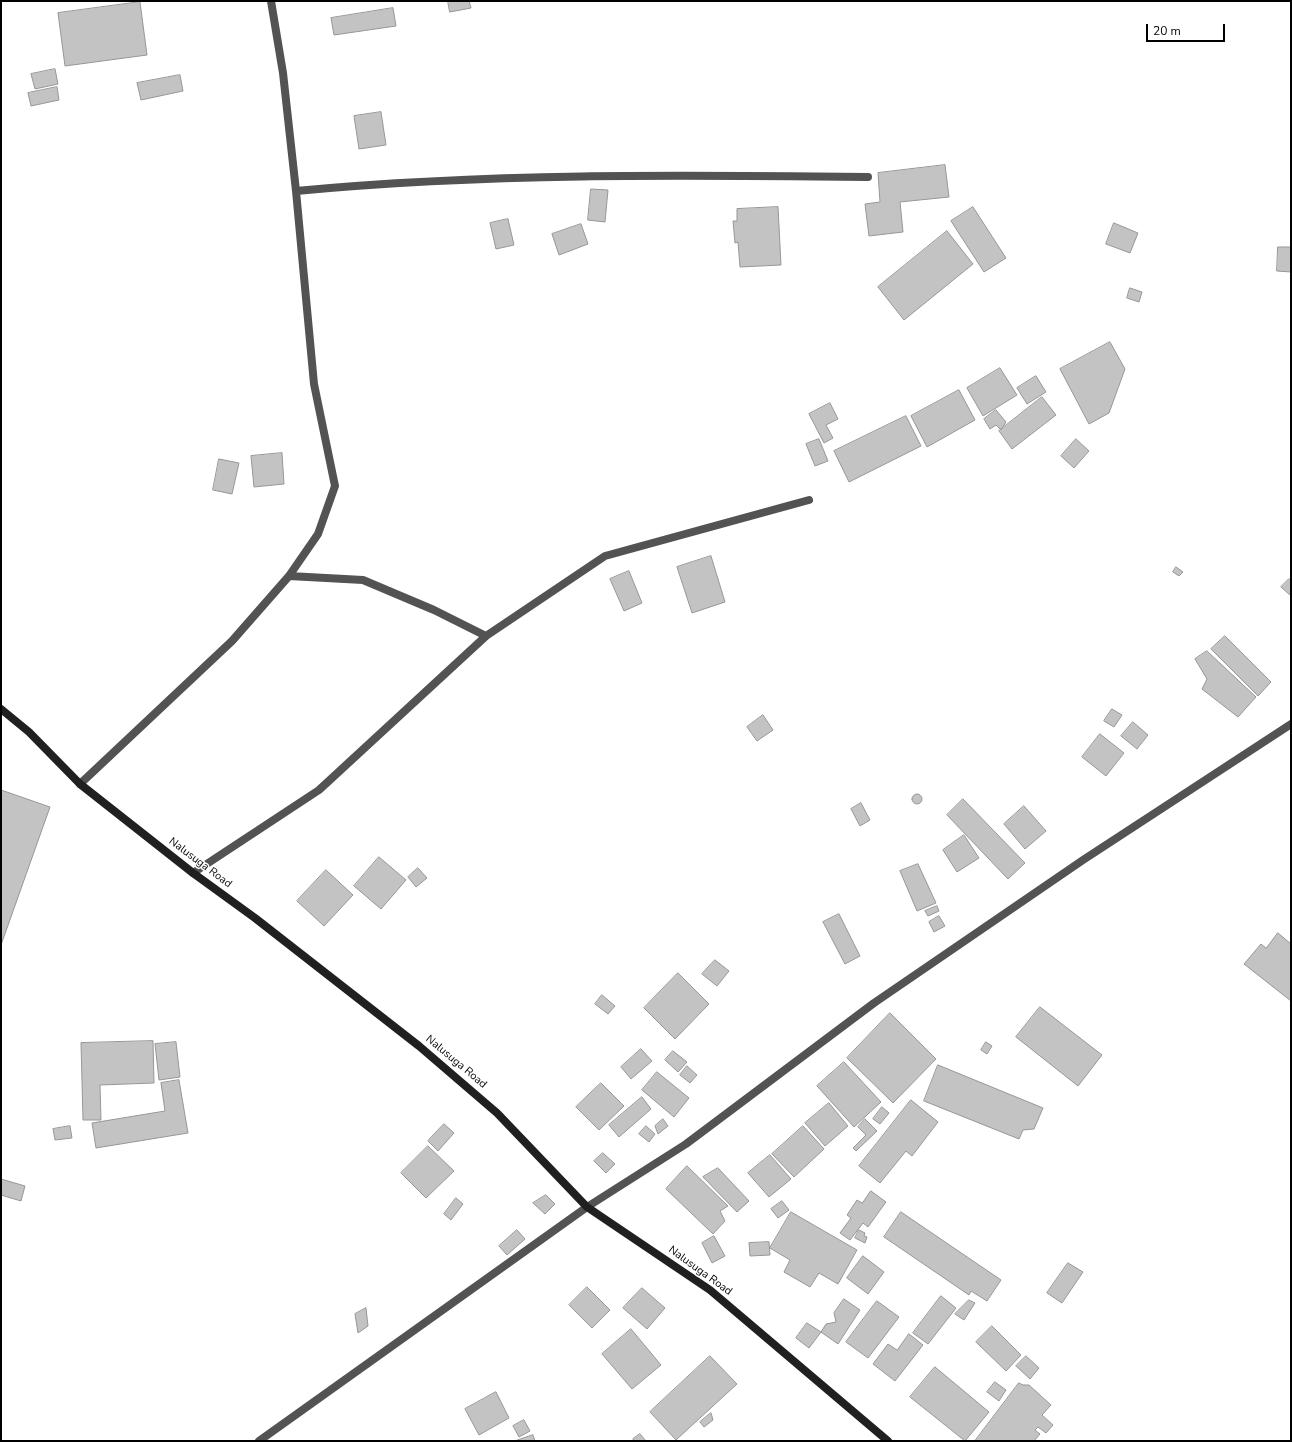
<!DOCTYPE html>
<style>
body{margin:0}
#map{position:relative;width:1292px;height:1442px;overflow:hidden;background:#fff;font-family:"Nunito Sans",sans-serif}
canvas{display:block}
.frame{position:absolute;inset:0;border:2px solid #000;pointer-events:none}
.scale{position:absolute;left:1146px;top:24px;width:79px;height:18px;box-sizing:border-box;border:2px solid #000;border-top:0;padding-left:5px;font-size:12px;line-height:14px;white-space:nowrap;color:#000;-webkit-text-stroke:3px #fff;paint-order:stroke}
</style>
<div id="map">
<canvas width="1292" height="1442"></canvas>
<div class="frame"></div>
<div class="scale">20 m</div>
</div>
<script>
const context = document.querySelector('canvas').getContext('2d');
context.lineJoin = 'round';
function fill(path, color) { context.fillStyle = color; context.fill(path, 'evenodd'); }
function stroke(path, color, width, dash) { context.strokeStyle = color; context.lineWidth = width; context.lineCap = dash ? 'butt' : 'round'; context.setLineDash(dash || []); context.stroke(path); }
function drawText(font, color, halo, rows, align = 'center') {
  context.font = font + ' "Nunito Sans",sans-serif'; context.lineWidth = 3; context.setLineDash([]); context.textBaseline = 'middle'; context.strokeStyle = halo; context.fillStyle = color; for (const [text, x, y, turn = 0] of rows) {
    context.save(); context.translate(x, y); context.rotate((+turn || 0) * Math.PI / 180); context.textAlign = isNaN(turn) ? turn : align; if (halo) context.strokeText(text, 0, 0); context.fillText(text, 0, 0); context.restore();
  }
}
const building = new Path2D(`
 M448,1H469L471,8L450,12Z
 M140,2L147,55L65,66L58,13Z
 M393,8L396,26L334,35L331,18Z
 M55,69L58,84L35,89L31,74Z
 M180,75L183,91L141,100L137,83Z
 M57,87L59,100L31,106L28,93Z
 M381,112L386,145L359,149L354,116Z
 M945,165L949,197L900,202L903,232L869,236L865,204L880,202L878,173Z
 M591,189L608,190L605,222L588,220Z
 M778,207L781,265L740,267L738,242L735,243L733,221H737V209Z
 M973,207L1006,258L984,272L951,221Z
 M508,219L514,245L496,249L490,223Z
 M1114,223L1138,233L1130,253L1106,244Z
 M581,224L588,244L559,255L552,234Z
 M947,231L973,264L904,320L878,287Z
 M1278,247H1291V272L1277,271Z
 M1130,288L1142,292L1139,302L1127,298Z
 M1110,342L1125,369L1109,413L1089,424L1060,369Z
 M1000,368L1017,395L983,416L967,388Z
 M1036,376L1046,392L1027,404L1017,388Z
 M959,390L975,420L927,447L911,416Z
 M1042,397L1056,415L1012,449L999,431Z
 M830,403L838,419L826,425L833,438L824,443L809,414Z
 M996,410L1006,422L1001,430L996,425L990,429L984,419Z
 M906,416L921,446L849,482L834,451Z
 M819,439L828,461L815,466L806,444Z
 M1076,439L1089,451L1074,468L1061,456Z
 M282,453L284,484L254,487L251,456Z
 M219,459L239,463L232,494L213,490Z
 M711,556L725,602L692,613L677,567Z
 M1176,567L1183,572L1179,576L1173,572Z
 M629,571L642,603L624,611L610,579Z
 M1289,579L1291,580V596L1281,587Z
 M1225,636L1271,682L1258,696L1211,649Z
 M1207,651L1256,697L1238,717L1202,689L1207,679L1195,659Z
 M1112,709L1122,715L1114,727L1104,721Z
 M763,715L773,730L757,741L747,727Z
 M1133,722L1148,735L1137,749L1121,736Z
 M1100,734L1124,753L1106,776L1082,757Z
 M1,790L50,807L1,945Z
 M912 799a5 5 0 1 1 10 0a5 5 0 1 1-10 0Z
 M963,799L1025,863L1008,879L947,815Z
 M861,803L870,820L860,826L851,809Z
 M1024,806L1046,831L1025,849L1004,824Z
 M964,835L979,858L957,872L943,850Z
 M379,857L406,880L381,909L354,886Z
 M918,864L936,903L917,911L900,871Z
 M418,868L427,878L416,887L408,877Z
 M326,870L353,895L324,926L297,901Z
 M937,906L939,911L928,916L925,911Z
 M839,914L860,956L845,964L823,922Z
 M939,916L945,926L934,932L929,922Z
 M1278,933L1291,944V1001L1244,964L1261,944L1266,948Z
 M715,960L729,971L717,986L702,974Z
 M678,973L709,1004L675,1039L644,1008Z
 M602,995L615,1006L608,1014L595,1004Z
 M1040,1007L1102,1055L1078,1086L1016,1037Z
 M890,1013L936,1059L893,1103L847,1058Z
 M153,1041L154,1083L100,1085L101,1120H83L81,1043Z
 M176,1042L180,1077L159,1080L155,1044Z
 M986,1042L992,1046L987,1054L981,1050Z
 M641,1049L652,1061L631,1079L621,1067Z
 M673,1051L687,1062L678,1072L665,1060Z
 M844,1062L881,1102L854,1127L817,1086Z
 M938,1065L1043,1108L1034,1129L1023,1130L1019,1139L924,1101Z
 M687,1066L697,1075L690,1083L680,1075Z
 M657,1072L689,1098L674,1117L642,1090Z
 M179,1080L188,1133L96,1148L92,1123L165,1111L161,1083Z
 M601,1083L624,1106L599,1130L576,1107Z
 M642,1097L651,1109L619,1137L609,1125Z
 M911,1100L938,1122L912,1156L906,1151L880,1183L859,1166Z
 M829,1103L848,1126L825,1146L805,1123Z
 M882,1107L889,1113L880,1124L873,1119Z
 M663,1119L668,1126L658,1134L655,1126Z
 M865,1119L877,1131L856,1151L853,1148L866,1135L858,1127Z
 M444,1124L454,1133L438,1151L428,1141Z
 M70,1126L72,1138L55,1140L53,1129Z
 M646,1126L655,1134L649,1142L639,1134Z
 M803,1126L824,1149L794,1177L772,1154Z
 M428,1146L454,1171L426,1198L401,1173Z
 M603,1153L615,1164L606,1173L594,1161Z
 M770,1155L791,1179L769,1197L748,1173Z
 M687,1166L728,1206L720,1211L725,1221L713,1234L666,1189Z
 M718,1168L749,1201L737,1212L703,1177Z
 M1,1179L25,1186L21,1201L1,1195Z
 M871,1191L886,1202L868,1227L863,1223L850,1240L840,1233L851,1218L847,1215L857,1200L862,1203Z
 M546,1195L555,1204L545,1214L533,1203Z
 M456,1198L463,1204L451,1220L444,1214Z
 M782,1201L789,1210L778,1218L771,1209Z
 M791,1212L857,1250L838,1284L819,1273L810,1287L784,1272L790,1260L770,1248Z
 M901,1212L1001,1280L987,1301L971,1291L969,1295L884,1237Z
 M517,1230L525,1239L507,1255L499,1246Z
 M859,1230L865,1233L864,1236L867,1237L865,1243L855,1238Z
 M714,1236L725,1256L712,1263L702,1243Z
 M769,1242L770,1255L750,1256L749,1243Z
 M863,1256L884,1272L868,1294L847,1278Z
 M1068,1263L1083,1272L1062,1303L1047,1293Z
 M587,1287L610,1310L592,1328L569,1305Z
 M642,1288L665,1308L647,1329L623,1308Z
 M941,1296L956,1308L928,1344L913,1333Z
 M844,1299L860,1310L838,1344L821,1332L826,1324L836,1322L834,1313Z
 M969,1300L975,1303L964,1320L955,1314Z
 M877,1301L899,1317L868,1358L846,1342Z
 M366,1308L368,1326L358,1333L355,1314Z
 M807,1323L821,1332L809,1348L796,1338Z
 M992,1326L1021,1355L1006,1371L976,1342Z
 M631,1329L661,1365L632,1389L602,1354Z
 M909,1334L923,1345L895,1381L873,1364L888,1344L897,1350Z
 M710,1356L737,1384L676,1440L650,1412Z
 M1026,1356L1039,1368L1030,1379L1016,1366Z
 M935,1367L989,1412L965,1441L910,1397Z
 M995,1382L1006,1390L999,1401L987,1392Z
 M1019,1383L1023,1385H1029L1051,1405L1042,1415L1053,1425L1046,1433L1038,1427L1035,1430L1040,1434L1034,1441H975Z
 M496,1392L509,1418L479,1435L465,1409Z
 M711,1413L713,1420L704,1427L700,1422Z
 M524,1420L530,1431L519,1437L513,1426Z
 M640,1434L646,1441H634L633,1439Z
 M533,1435L535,1441H515Z`);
fill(building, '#c3c3c3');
stroke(building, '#979797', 1);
stroke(new Path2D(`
 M271,1L283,73L296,191
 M289,576L363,580L434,610L486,636L605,556L809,500
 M80,784L232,641L289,576L318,534L335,486L314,384L296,191C486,173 677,175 868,177
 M193,873L319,790L486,636
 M259,1441L587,1207L686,1144L874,1003L1083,860L1291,724`), '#535353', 8);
stroke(new Path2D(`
 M1,709L29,732L80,784L193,873L255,918L419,1046L497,1113L587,1207L710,1290L888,1441`), '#202020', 8);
drawText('11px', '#000', '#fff', [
 ["Nalusuga Road",200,863,37],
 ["Nalusuga Road",456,1062,40],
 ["Nalusuga Road",700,1271,36]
]);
</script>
